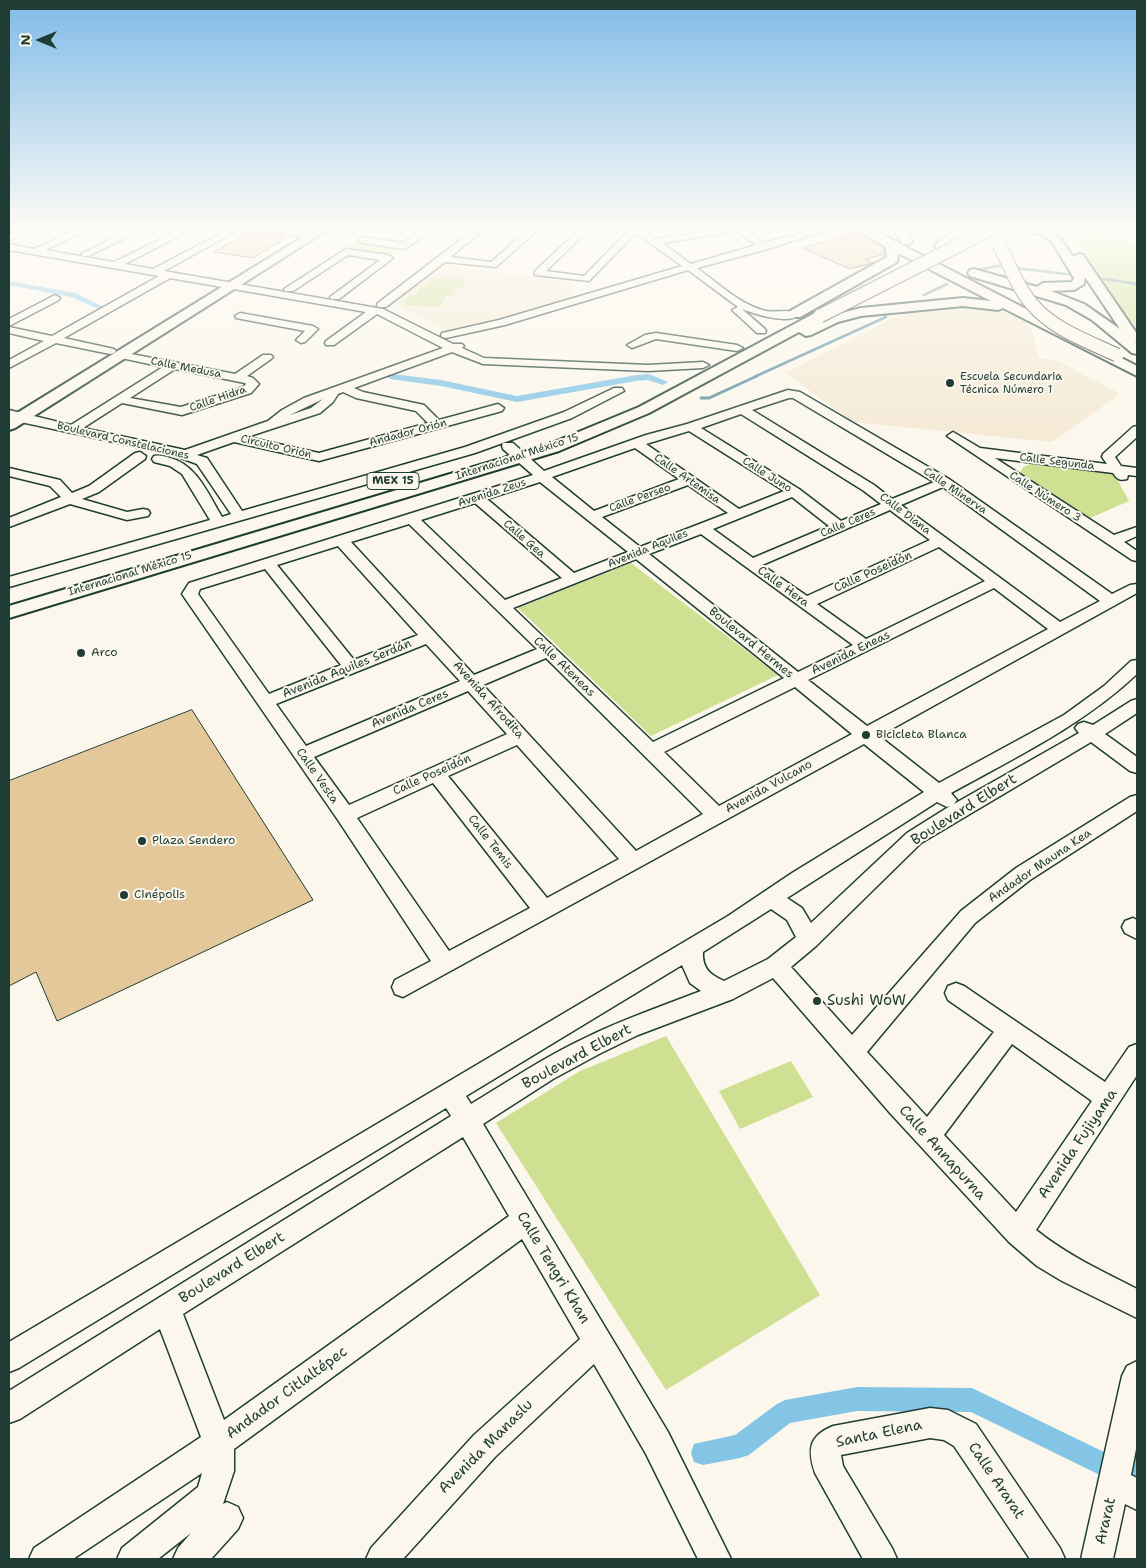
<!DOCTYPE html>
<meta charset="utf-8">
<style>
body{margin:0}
#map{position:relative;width:1146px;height:1568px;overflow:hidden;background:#fbf7ec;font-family:"Shantell Sans",sans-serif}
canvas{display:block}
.frame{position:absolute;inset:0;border:10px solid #1f3d34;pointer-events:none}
.north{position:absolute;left:15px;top:15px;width:50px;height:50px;-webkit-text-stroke:4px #fbf7ec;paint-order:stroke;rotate:270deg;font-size:14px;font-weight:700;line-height:20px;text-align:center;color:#1f3d34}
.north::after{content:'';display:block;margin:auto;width:18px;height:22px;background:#1f3d34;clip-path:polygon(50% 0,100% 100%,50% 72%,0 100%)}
</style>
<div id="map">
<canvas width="1146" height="1568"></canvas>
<div class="frame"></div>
<div class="north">N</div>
</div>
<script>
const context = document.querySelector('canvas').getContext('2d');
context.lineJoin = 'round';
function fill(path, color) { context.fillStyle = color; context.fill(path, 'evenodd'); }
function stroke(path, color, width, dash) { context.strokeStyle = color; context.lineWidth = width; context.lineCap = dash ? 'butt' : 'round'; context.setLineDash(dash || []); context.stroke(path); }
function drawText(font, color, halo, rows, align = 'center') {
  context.font = font + ' "Shantell Sans",sans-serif'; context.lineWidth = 4; context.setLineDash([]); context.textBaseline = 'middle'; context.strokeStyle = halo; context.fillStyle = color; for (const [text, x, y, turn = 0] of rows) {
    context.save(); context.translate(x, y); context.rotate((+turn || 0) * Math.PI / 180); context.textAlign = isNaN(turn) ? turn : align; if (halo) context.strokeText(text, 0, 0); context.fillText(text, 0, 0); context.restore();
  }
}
fill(new Path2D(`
 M441,264L575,283L572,297L450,332L391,302Z
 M964,305L992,307L1024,321L1031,325L1039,358L1059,361L1120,394L1052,442L853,422L785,373L911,309Z`), '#f4e9d3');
fill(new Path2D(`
 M1069,227H1108V230L1137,247V328L1120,306Z
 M358,241L399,247L387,256L345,250Z
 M431,278L467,279L462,288H457L453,297L446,296L440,307L403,305L410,294L416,295L421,286H426Z
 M1036,462L1112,470L1129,501L1088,519L1022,477L1020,473L1023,467Z
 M631,563L778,675L651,736L518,608Z
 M666,1036L820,1295L666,1390L496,1123L580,1071Z
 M791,1061L813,1097L740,1129L719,1091Z`), '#d0e093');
stroke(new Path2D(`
 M976,270L998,266L1074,275
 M1104,279L1137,284
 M924,295L947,284
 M754,377L886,317`), '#5c8f9e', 2.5);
stroke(new Path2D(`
 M701,398H709L757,376`), '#5c8f9e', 3);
fill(new Path2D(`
 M9,281L76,293L105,308L101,310L71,297L9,285Z
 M393,374L441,380L517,396L636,375L649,374L668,382L663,385L648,380L636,381L517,402L441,386L390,379L388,377Z
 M857,1387L972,1388L1104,1452L1137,1456V1480L1102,1476L971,1412L857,1411L790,1423L749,1455L740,1458L703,1465L694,1462L691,1453L694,1444L735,1435L777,1404L785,1400Z`), '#84c5e5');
const building = new Path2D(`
 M254,230L283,235L279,237L286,238L253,258L214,252Z
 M856,233L882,246L885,254L865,259L873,263L850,269L802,248Z
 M192,710L313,900L57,1021L36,972L9,986V781Z`);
fill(building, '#e5c899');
stroke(building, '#1f3d34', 1);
const minor = new Path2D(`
 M26,227H39L9,241V235Z
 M82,227H94L45,250L114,262L185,227H197L125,264L153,269L233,227H244L164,271L383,309L453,344H462L464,346L462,348L484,358L648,365L703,362L709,365L703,368L648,371L483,364L452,352L354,388L363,392L424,405L439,420L498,404L504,408L502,411L319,461L234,442L197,455L207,458L242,511L465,447L564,412L614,388H622L624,391L572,418L475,453L9,587V577L210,520L182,474L170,466L154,462L152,459L154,456C160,455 164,456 170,458C197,465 208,494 222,517L231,514L197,464L170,454L16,421L9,418V410L71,425L163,367L117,357L115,355L117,353L121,352L235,374L263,355H271L273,357L271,359L247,376L253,378L259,384L251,393L182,415L122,403L83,428L185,450L268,421L282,410L304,398L443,348L377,314L334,345H326L325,343L326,341L366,312L170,278L64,338L114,349L116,351L114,353L110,354L56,343L9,368V360L44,341L9,333V327L52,336L159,276L9,250V244L34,249ZM175,369L245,383L246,384L243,387L181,407L130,398ZM343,392L356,398L416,411L428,423L319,453L247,437L320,413L333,402L338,394ZM323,399L311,408L290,415Z
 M135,227H147L89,256H83L81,254Z
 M255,227C268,227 296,226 307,234L302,237Z
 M426,227H436L405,249L363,243L358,240L363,237L403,243Z
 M477,227H487L450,257L491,262L531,227H541L496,267L445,262L386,307H378L377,305L378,303Z
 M582,227H592L546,271L584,276L628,231H634L630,227H640L656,239L731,227L730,231L726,233L662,243L691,264L756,245L731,227H742L765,243L821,227H836L768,249L697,268C718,283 740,305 766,311C776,313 792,308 799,315C788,325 755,314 742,309L765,329L766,331L765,333H757L732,310L738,307L688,270L505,325L446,338L442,337L441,335L442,333L499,320L682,266L635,232L634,235L589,281L535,275V271Z
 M346,249L388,255L393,258L339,299H331L330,297L380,260L348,255L293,291H285L284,289Z
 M55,295L60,298L59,300L9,326V319Z
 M240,313L313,326L318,329L305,342L301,343L296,340L305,331L236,318L235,316Z
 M656,333L737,345L743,348L737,351L656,339L632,348L627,345L645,335Z
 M788,390L800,392L949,479L1112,594L1130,585L1137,584V593L879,736L939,783L1064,715L1104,686L1131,661L1137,660V674C1083,725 1016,757 951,793L957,800L954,804L1079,733L1075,728L1078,724L1084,722L1093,725L1131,701L1137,699V713L1105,734L1137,757V773L1130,771L1091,742L921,843L816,946L791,967L852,1035L961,911L1016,868L1130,797L1137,795V811L1030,880L975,923L867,1052L927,1117L994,1032L948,1000L945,993L948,986L956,983L964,986L1105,1082L1129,1047L1137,1044V1075L1036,1230C1067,1255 1102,1271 1137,1289V1318L1062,1281L1037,1266L1009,1242L890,1113L773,978L733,999L638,1035L601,1053L553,1079L483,1124L668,1432L731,1559H698L646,1454L594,1364L495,1457L403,1559H366L371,1548L474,1435L580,1339L522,1239L234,1449V1471L223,1504L227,1502L238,1507L243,1518L238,1529L211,1559H173L178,1548L191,1533L158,1559H117L122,1548L198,1487L202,1473L73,1559H29L34,1548L201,1437L160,1329L20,1419L9,1423V1391L451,1116L446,1108L19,1368L9,1372V1342L728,916L792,873L924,792L864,744L403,997L395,994L392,987L395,980L431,961L338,820L182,594L189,583L533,475L503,449L502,446L503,443H513L544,471L646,435L687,424ZM789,398H793L934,482L892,499L874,485L752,410ZM741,414L864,491L881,504L841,521L799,489L701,428ZM689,431L784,491L739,509L646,444ZM635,448L679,479L594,511L552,477ZM540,482L628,552L574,573L487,499ZM688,485L728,513L640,547L602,517ZM943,487L1100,601L1060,622L901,505ZM792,497L829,526L753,558L713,529ZM475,503L562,578L505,600L421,520ZM890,510L930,540L807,596L762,565ZM409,524L537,649L474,675L351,542ZM701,534L853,645L798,672L649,554ZM338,546L418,635L354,660L277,565ZM939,547L985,581L866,639L817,604ZM636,559L784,678L653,742L513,608ZM265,569L341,665L269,694L198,594L200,589ZM994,588L1048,629L867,726L808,680ZM426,644L460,681L306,746L276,704ZM546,658L703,814L636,851L483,685ZM795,687L852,734L719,806L664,752ZM468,691L507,734L349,805L314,757ZM517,745L619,859L547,898L448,776ZM433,783L530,908L449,951L357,818ZM937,802L947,807L950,806L907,833L811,923L802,908L787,898ZM771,909L787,920L796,937L768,959L724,981C711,975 702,969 703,952ZM682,965L690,983L701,991C662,1006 624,1019 587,1037C546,1056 509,1081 471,1104L466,1096ZM1012,1044L1092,1101L1016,1212L944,1135ZM463,1137L509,1216L224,1420L183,1314Z
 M1137,426V437L1115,457L1121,466L1137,468V476L1128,475L1127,479C1119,481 1117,479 1113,473L995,458L1114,535L1137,527V536L1124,542L1137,551V561L1132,560L947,436L953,432L980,448L1107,464L1102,457L1103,454L1133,427Z
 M140,452L146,456L145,459L99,492L82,499L127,512L143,509L148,510L150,513L148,516L127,520L70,504L9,527V518L61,497L50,486L9,476V468L60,480L72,493L89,486L135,453Z
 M1133,918L1137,920V939L1125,933L1122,927L1125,921Z
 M1137,1361V1444L1131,1475L1137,1478V1510L1125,1504L1113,1559H1081L1122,1376L1127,1366Z
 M930,1408L948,1410L976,1424L1060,1548L1065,1559H1030L954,1446L944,1440L930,1438L841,1455L843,1466L892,1548L897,1559H863L815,1473C807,1449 809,1436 833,1426Z`);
const major = new Path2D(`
 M319,227H332L15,428L9,430V418Z
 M853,227H867L1137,366V376L1003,308L998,310L963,306L861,316L838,322L811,335L806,336L799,332L649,413L559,451L9,618V606L547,445L639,407L815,313H825L826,317L861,308L963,298L991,301L898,253L897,262L800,317H790L788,314L790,311L887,257L886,248L883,245Z
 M897,227H909L908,233L912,242L910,244H902L896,233Z
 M953,227H965L967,233L948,244L945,248H937L935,246L940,240L955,232Z
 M1018,227C1051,227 1056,229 1073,257L1079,254L1083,255L1137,334V341L1135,342L1137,343V354L1132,353L1092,320L1066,305L970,276L968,273L970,270L974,269L1037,287L1043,283L1072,282L1074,278L1052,242L1043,235L1019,229ZM1085,277L1120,329L1084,304L1051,291L1074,290L1084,284Z`);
stroke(minor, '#1f3d34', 3);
stroke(major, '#1f3d34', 4);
fill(minor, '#fbf7ec');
fill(major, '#fbf7ec');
const majorBridge = new Path2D(`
 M999,244C1008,262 1018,288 1031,303C1052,329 1087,341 1117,355
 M820,316L995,227`);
stroke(majorBridge, '#1f3d34', 15, []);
stroke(majorBridge, '#fbf7ec', 13);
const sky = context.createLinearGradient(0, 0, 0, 447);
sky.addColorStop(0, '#80bbe7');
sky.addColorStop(0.51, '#fdfbf6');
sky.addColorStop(1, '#fdfbf600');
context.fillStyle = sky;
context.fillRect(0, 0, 1146, 447);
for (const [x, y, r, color] of [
 [950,383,5,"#1f3d34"],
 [81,653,5,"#1f3d34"],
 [866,735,5,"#1f3d34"],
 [142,841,5,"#1f3d34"],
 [124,895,5,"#1f3d34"],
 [817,1001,5,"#1f3d34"]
]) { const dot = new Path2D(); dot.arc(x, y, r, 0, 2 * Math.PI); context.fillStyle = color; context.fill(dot); stroke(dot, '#fbf7ec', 2); }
drawText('11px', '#1f3d34', '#fbf7ec', [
 ["Calle Medusa",186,368,11],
 ["Calle Hidra",218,399,-19],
 ["Andador Orión",408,433,-15],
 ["Boulevard Constelaciones",123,441,13],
 ["Circuito Orión",276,447,13],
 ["Internacional México 15",517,457,-18],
 ["Calle Segunda",1057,462,7],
 ["Calle Juno",767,475,32],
 ["Calle Artemisa",687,479,35],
 ["Calle Minerva",955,491,34],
 ["Avenida Zeus",492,493,-18],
 ["Calle Número 3",1045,497,33],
 ["Calle Perseo",640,498,-20],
 ["Calle Diana",905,514,37],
 ["Calle Ceres",848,523,-23],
 ["Calle Gea",524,539,41],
 ["Avenida Aquiles",648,549,-22],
 ["Internacional México 15",130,574,-17]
]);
drawText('11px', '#1f3d34', '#fbf7ec', [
 ["Escuela Secundaria",960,377],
 ["Técnica Número 1",960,390]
], 'left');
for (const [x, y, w] of [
 [393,481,52]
]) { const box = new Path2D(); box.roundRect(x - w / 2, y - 8.5, w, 17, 4); context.fillStyle = '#fbf7ec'; context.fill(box); stroke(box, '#1f3d34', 1); }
drawText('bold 11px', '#1f3d34', null, [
 ["MEX 15",393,481]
]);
drawText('12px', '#1f3d34', '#fbf7ec', [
 ["Calle Poseidón",873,572,-24],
 ["Calle Hera",783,587,36],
 ["Boulevard Hermes",751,643,39],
 ["Avenida Eneas",851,653,-26],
 ["Calle Ateneas",564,667,44],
 ["Avenida Aquiles Serdán",347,669,-22],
 ["Avenida Afrodita",488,700,48],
 ["Avenida Ceres",410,709,-23],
 ["Calle Poseidón",432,775,-24],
 ["Calle Vesta",317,776,55],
 ["Avenida Vulcano",769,787,-29],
 ["Calle Temis",490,842,52],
 ["Andador Mauna Kea",1040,866,-34]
]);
drawText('12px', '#1f3d34', '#fbf7ec', [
 ["Arco",91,653],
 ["Bicicleta Blanca",876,735],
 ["Plaza Sendero",152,841],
 ["Cinépolis",134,895]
], 'left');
drawText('15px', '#1f3d34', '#fbf7ec', [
 ["Boulevard Elbert",964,810,-32],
 ["Boulevard Elbert",577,1057,-28],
 ["Avenida Fujiyama",1078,1144,-56],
 ["Calle Annapurna",942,1153,48],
 ["Boulevard Elbert",232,1268,-32],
 ["Calle Tengri Khan",553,1268,59],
 ["Andador Citlaltépec",287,1393,-36],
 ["Santa Elena",879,1434,-12],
 ["Avenida Manaslu",486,1447,-45],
 ["Calle Ararat",996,1481,56],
 ["Ararat",1106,1521,-77]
]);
drawText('15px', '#1f3d34', '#fbf7ec', [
 ["Sushi WoW",827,1001]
], 'left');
</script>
